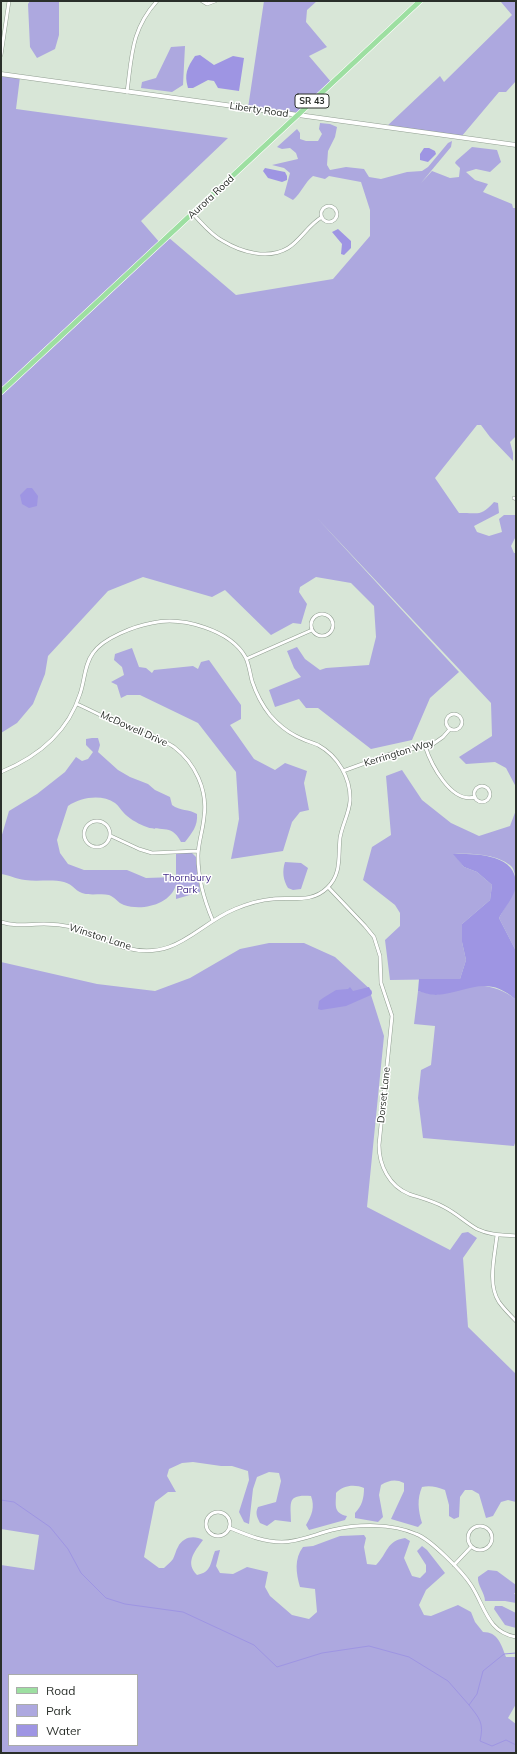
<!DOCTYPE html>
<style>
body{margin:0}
#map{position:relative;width:517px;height:1754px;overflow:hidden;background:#d8e6d7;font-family:Mulish,sans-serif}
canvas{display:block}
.frame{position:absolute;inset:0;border:2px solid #2a2f2a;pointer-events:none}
.legend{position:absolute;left:8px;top:1674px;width:130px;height:72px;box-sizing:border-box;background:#fff;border:1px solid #aaacaa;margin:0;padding:5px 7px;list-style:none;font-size:12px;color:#2a2f2a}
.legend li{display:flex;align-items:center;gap:8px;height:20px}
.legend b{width:20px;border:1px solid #aaacaa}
</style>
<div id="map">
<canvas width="517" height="1754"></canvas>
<div class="frame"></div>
<ul class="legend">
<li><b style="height:5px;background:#9ddfa1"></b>Road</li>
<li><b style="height:11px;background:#ada8df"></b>Park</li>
<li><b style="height:11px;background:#9e95e3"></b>Water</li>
</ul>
</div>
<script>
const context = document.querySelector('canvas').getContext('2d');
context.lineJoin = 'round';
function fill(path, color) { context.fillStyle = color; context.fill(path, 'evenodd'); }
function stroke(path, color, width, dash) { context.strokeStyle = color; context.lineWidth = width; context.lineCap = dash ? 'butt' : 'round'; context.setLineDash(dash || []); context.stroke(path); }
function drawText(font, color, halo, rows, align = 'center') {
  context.font = font + ' Mulish,sans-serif'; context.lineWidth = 3; context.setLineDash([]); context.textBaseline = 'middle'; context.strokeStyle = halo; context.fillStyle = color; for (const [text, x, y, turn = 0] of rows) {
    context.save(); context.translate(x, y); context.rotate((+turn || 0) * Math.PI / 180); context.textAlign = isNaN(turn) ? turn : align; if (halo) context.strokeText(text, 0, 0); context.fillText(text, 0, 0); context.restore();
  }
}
fill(new Path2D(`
 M30,1H59V35L55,49L37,58L30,47L28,4Z
 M264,1H317L307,10L306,22L327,47L309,56L332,83L298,115L248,108Z
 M502,1H516V81L506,92H499L461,137L386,127L440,76L444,82L512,15L501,2Z
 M185,46L183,85L172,92L141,88L142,82L156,78L171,47Z
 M1,74L20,77L16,109L228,138L141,221L161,244L168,237L236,295L333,279L370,236V210L361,182L329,176L325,179L313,176C305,182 301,193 293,200L284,195L290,173L284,168L272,165L298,159L296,153L290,148L282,149L277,147L297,129L300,133V139L306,141H318L322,134L319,129L320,123L330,124L337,127L335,137L328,151L327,165L330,170L346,167L364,169L369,177L381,179L407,172L422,171L428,167L448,143L452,141L451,147L421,183L432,171L450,178L459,177L460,168L455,163L456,161L472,147L497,150L501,162L490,172L476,169L466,172L475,180L488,184L483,192L512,204L513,208H516V436L510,442L513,453V461L490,437L481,425H477L435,478L459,513C477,512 480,518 494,502L498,503L499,513L474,526L477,532L489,536L502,532L499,519L504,515H516V536L511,546L514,553H516V787L506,768L495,762L466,764L459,757L492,736L491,703L317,518L459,672L430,698L412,740L371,749L318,708H306L299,699L275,707L269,690L301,677L294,668L287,651L297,647L305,659L320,670L326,668L369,665L376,637L374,606L351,583L316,577L300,587L299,592L307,604L301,624L293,623L271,635L225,590L212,597L143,577L108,591L48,656L45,674L33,704L17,723L1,733Z
 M132,648L139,667L146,668L152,673L154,670L193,666L198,669L201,662L209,660L241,705V719L230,725L254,759L275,770L285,763L307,771L304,783L309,810L300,812L292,822L283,851L231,859L239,819L236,772L198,723L140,695H127L121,698L117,685L111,682L124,675L122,667L114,660L115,654Z
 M92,738H98L100,745L98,752L118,770L130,777L148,784L155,790L170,797L172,805C180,811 189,809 197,814C198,826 192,833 185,842H181C171,822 159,833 144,826C137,823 128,818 123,812C120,809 119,806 115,803C102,794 81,797 68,806L57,840L60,853L68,864L84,870H127L146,878L176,877V853H192L196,857L200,892L176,899V885C170,905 142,911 124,905C118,903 115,897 109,895C101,893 91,896 82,893C74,890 74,885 64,882C52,879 37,882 25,880C16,879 9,875 1,874V838L9,811L37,794L65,772L76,757L82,761L88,759L93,752L86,745V739Z
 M402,770L422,800L451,823L479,836L510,826L516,810V879C515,875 514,870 512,867C499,854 471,853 454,854L464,867L477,872L492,885L490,900L462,924V942L466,960L460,979L390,980L385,940L400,926V913L395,905L363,880L372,847L391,835L386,776Z
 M285,862L301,863L308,868L301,889L293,890L288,888C283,880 282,871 285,862Z
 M516,887V951L499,918Z
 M269,943H304L335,957L372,991L371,995L384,1036L367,1207L450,1250L462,1233L468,1232L477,1238L463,1258L468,1327L516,1374V1502L508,1500L501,1502L493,1516L486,1518L479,1494L472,1490H465L460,1497L459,1517L454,1519L449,1516V1505L445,1490C437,1487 430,1485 422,1487C417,1499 418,1510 422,1523L418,1527L391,1519L404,1491V1483C396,1479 389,1480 381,1485L379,1495L383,1517L378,1522L355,1518V1513C362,1506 364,1498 364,1488C355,1484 343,1485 336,1493C336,1505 333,1513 347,1516L345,1520L309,1530L306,1525C312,1515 315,1507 311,1496C286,1494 291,1503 291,1522L275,1520L267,1526L260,1523C257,1517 255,1513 258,1507L276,1502L281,1481L279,1473L269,1472L257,1477L253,1489L249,1524L244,1522L239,1512L249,1480L248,1471L232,1466H221L193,1462L182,1463L169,1469L167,1476L176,1492H168L155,1502L144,1557L159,1568H164C167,1565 171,1562 173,1559C175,1555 176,1550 178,1547C183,1537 194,1535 203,1540C194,1552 185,1563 197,1575C212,1572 210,1563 215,1551L220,1550L216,1566L220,1573L233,1574L247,1567L268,1572L265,1587L270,1596L292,1615L309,1619L317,1612L315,1589L300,1587C296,1573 294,1559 303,1547L313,1546L340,1536L364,1535L366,1538L364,1547L367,1564L376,1565C388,1553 386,1541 405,1538L410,1541L404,1558L412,1576L420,1578L426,1572V1565L417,1551L422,1546L427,1550L445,1573L426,1590L419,1605L424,1615L431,1616L458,1605L471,1612L475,1622L483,1632C498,1632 501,1644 506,1657H516V1704L508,1718L516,1724V1753H1V1565L34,1570L39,1535L1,1529V962L97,984L155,991L190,978L240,949ZM9,1675H137V1745H9Z
 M478,985C493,987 505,990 516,1000V1140L514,1146L423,1138L418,1098L421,1070L431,1065L435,1026L414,1024L418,991L435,995Z
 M488,1570L497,1571L516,1585V1593H514L516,1596V1603L505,1601H485C485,1593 477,1585 478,1577Z
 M495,1606H502L516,1613V1628L505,1625L494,1609Z`), '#ada8df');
fill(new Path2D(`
 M200,55L214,65L233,56L244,58L239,91L218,88L214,81L208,80L193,88H188C184,74 187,68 195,56Z
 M424,148H429L435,151L436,154L428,162L420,160V154Z
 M265,168L285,172L287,176V180L282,182L268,178L263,171Z
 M338,229L351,241V248L344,255L341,254L342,244L332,232Z
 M27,488H32L38,496L37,506L29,508L22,504L20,495Z
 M453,854C475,854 517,853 516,885C515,896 504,908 499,918L516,951V1000C486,973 468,993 436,995C431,995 424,993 418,991L419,979H460L466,960L462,942V924L490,900L492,885L477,872L464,867Z
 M350,987L353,991L369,987L372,993L371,995L346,1006L321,1010L318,1009L319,1001L323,998L336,990L348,989Z`), '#9e95e3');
stroke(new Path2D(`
 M1,1500L14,1502L50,1527L68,1549L81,1573L106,1598L125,1604L183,1612L254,1645L277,1667L322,1653L369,1646L409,1657L448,1681L469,1705
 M516,1653L504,1654L483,1671L477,1694L469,1705C480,1719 484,1723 480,1741L492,1746L506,1740L516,1745`), '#9e95e3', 1);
const minor = new Path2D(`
 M202,1L207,4L215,1
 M1,55L9,1
 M127,92C132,55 131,30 157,1
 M321 214a8 8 0 1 1 16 0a8 8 0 1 1-16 0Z
 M193,214C202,223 211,235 223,241C241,252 268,260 288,248C301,240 308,225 322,217
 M514,498L516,499
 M311 625a11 11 0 1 1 22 0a11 11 0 1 1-22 0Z
 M246,659L312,630
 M77,704C95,712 113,722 132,730C146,736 161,738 174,747C195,763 208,790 204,817C203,830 198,843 198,856C198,879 204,900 213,921
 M446 722a8 8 0 1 1 16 0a8 8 0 1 1-16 0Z
 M425,746C431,764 451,804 475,797
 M343,771L390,754L433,744L443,737L450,729
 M1,772C37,757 68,732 80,694C85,680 84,665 93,653C103,638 135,626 152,623C182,616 231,630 246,658C249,665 250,673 252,681C256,693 262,705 270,715C277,723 286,731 296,736C303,740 311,742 318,745C338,756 351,778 350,801C349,814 342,825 340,838C338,856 342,874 327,888C312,903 292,897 273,899C260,900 247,904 235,909C196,925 177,961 126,948C107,943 92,931 72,927C63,925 53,924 44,924C29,924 16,927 1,922
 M474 794a8 8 0 1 1 16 0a8 8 0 1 1-16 0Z
 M84 834a13 13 0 1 1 26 0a13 13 0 1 1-26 0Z
 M111,836L139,849L152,853L198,851
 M328,887L365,926L374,937L380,956L381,983L392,1016L379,1145C379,1165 389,1186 409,1194C421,1198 433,1201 444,1207C456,1213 465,1222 477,1229C489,1235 503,1235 516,1236
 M497,1235C495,1255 487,1284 499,1302C504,1309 510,1315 516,1321
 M206 1524a12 12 0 1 1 24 0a12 12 0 1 1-24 0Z
 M468 1538a12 12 0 1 1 24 0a12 12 0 1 1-24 0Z
 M230,1528C247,1535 263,1542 282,1542C299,1542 316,1534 332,1530C358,1524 391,1523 416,1534C430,1539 462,1571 471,1585C485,1606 487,1632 516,1637
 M454,1565L471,1547`);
const tertiary = new Path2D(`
 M1,74L516,145`);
const primary = new Path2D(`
 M1,392L420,1`);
stroke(minor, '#919e91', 4);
stroke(tertiary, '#919e91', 5);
stroke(primary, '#fff', 6);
stroke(minor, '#fff', 3);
stroke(tertiary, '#fff', 4);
stroke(primary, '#9ddfa1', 5);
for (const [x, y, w] of [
 [312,101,34]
]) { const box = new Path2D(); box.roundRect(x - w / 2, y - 7, w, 14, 3); context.fillStyle = '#fff'; context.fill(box); stroke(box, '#2a2f2a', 1); }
drawText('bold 9px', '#2a2f2a', null, [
 ["SR 43",312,101]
]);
drawText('10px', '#2a2f2a', '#fff', [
 ["Liberty Road",259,110,8],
 ["Aurora Road",211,197,-43],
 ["McDowell Drive",134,729,24],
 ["Kerrington Way",399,753,-17],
 ["Winston Lane",100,937,18],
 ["Dorset Lane",384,1095,-84]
]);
drawText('10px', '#432d88', '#fff', [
 ["Thornbury",187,878],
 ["Park",187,890]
]);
</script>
